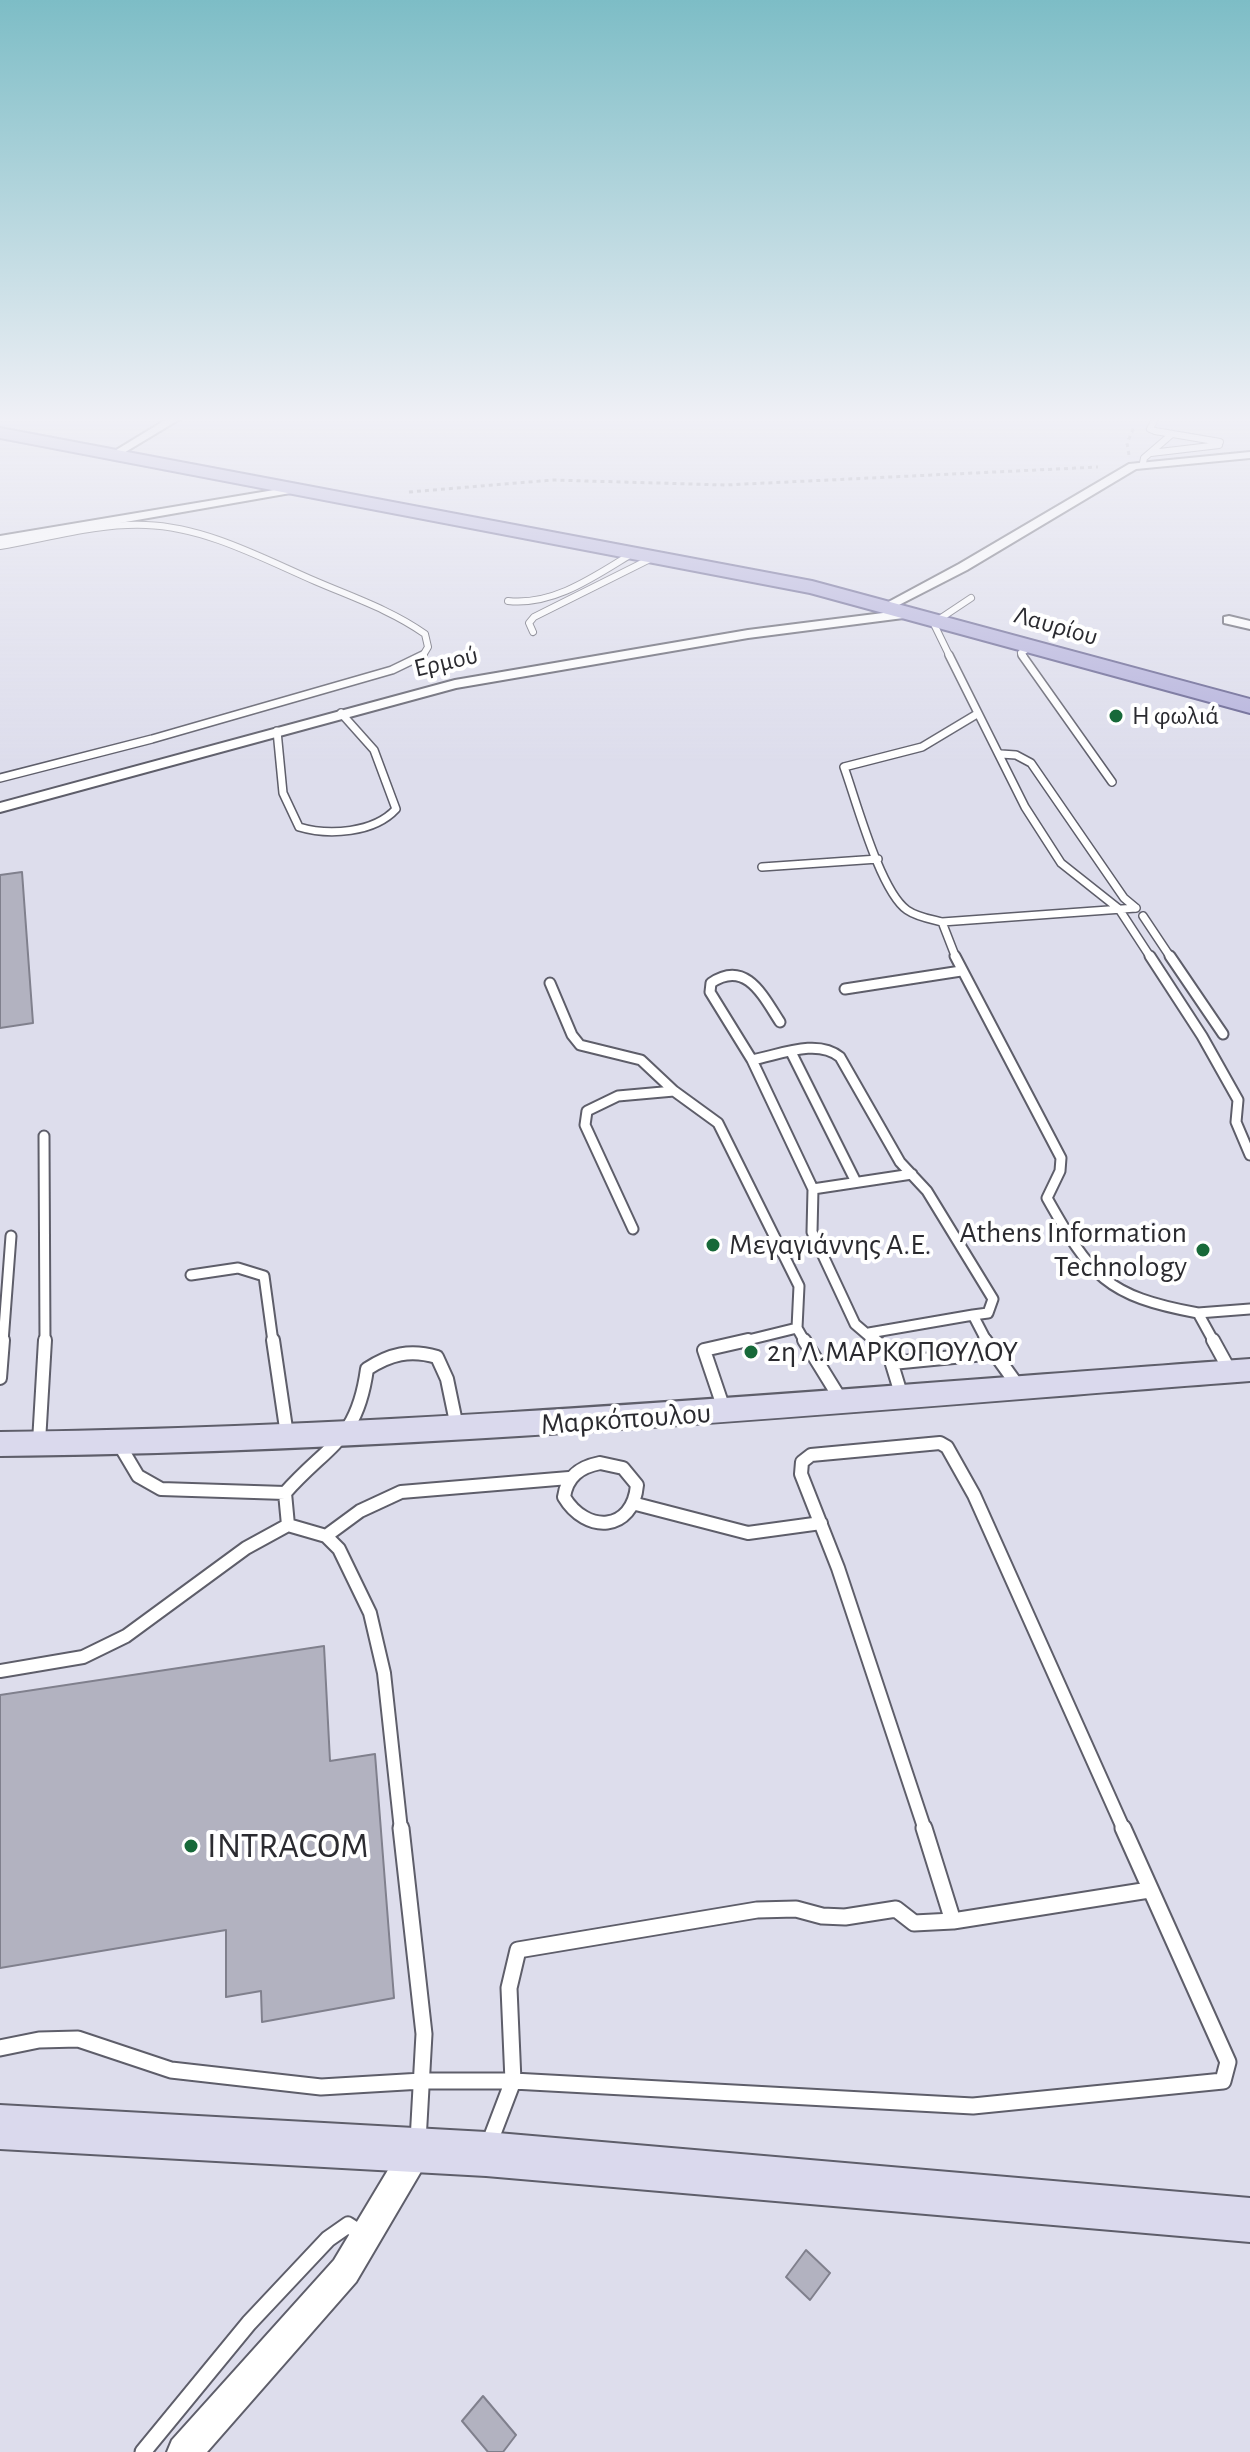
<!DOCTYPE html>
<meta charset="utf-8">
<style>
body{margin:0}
canvas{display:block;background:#ddddec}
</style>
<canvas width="1250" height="2452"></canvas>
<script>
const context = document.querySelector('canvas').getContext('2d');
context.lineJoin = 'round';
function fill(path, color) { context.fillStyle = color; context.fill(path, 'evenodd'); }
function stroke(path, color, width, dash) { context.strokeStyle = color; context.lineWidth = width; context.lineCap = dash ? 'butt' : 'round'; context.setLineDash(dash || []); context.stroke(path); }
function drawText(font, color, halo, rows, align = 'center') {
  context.font = font + ' "Alegreya Sans",sans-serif'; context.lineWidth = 8; context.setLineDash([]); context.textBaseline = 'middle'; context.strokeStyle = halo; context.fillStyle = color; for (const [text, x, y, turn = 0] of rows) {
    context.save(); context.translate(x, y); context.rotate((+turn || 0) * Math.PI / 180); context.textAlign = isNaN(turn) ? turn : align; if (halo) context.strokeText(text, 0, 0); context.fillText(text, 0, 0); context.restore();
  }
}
const building = new Path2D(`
 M22,872L33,1023L0,1028V875Z
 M324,1646L330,1761L375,1754L394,1998L262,2022L261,1991L226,1997V1930L0,1968V1695Z
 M806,2250L830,2273L810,2300L786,2277Z
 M483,2396L516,2435L503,2452H488L462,2421Z`);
fill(building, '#b2b2c0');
stroke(building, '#80808d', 2);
const laneFar4 = new Path2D(`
 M1155,419L1150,429L1155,431L1220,442
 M1151,453L1219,445
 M1143,463L1144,458L1172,434
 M0,546C48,538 97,523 146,525C205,527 262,558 315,581C352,597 391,610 425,634L428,647L422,657
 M508,601C554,606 595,576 633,553
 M931,618L950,657
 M938,620L971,598
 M533,632L529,623L534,617L654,557
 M1024,657L1021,653L1031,646`);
const laneFar3 = new Path2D(`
 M949,655L1025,807L1061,863L1119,909L1151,958
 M1022,655L1112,782
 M277,731L283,793L299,827C329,836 374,833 396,809L374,750L341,713
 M1001,754L1016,755L1031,763L1124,898L1136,908
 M0,778L152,739L392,670L423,655
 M762,867L878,859
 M1143,916L1171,958
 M942,922C930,919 917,917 907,910C880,891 856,800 844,767L922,747L977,714
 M956,958L942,922L1136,908`);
const laneFar2 = new Path2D(`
 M955,956L1061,1158L1060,1171L1047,1198C1091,1276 1105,1296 1198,1313L1214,1342
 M1150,956L1202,1036L1238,1100L1236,1122L1250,1155
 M1170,956L1223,1034
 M550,983L572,1035L580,1045L641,1060L674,1091L718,1123L799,1286L797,1328L805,1342
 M845,989L961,971
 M791,1052L856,1182
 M752,1060L710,992L711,983C746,959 763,996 780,1022
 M44,1136L45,1342
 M813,1189L912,1174
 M633,1229L585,1125L587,1111L618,1096L674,1091
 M191,1275L238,1268L264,1276L273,1342
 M1198,1313L1250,1309
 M869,1333L973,1315
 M3,1342L11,1236
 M740,1342L797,1328
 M876,1342L855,1324L812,1232L813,1189L752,1060C779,1055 817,1038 840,1057L900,1162L927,1191L993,1299L988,1313L973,1315L987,1342`);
const laneFar1 = new Path2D(`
 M273,1340L287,1435
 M804,1340L841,1400
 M874,1340L888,1351L902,1397
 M985,1340L1018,1386
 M1213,1340L1230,1371
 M892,1363L995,1353
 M0,1378L3,1340
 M724,1409L704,1350L748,1340
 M39,1442L45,1340
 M119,1444L138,1476L161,1489L285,1493
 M600,1463L623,1468L637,1485C633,1532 586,1534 564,1497C567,1476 580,1467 600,1463Z
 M636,1504L748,1533L821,1523
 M288,1525L285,1493C327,1445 357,1442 367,1369C390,1354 410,1349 437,1357L447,1379L457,1427
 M326,1536L360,1511L401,1492L569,1478
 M0,1671L83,1657L126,1636L246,1548L288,1525L326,1536L339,1549L370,1613L384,1673L401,1830
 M925,1830L838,1568L801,1474L802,1462L811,1455L940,1443L947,1447L974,1495L1124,1830`);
const lane = new Path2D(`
 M401,1828L424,2034L418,2141
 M924,1828L953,1921
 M0,2048L39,2040L78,2039L171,2070L321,2087L422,2081H513L973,2106L1223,2081L1228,2062L1123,1828
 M489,2144L513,2081L509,1988L518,1950L757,1910L796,1909L822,1916L845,1917L896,1909L914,1923L953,1921L1149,1890
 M143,2452L249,2323L328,2239L348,2225L365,2236`);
const street = new Path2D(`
 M167,419H180L117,457L108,455Z
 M1250,452V458L1136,469L967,570L891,609L881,606L959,564L1129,464Z
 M298,486L302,487V491L0,544V536Z
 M915,609L921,613L919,616L748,638L456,688L0,812V803L455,680L748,630Z
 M1229,616L1250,621V629L1224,623V617Z
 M417,2135L428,2140L433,2151L356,2282L207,2452H167L172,2440L334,2260L406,2140Z`);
const secondary = new Path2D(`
 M1250,1359V1381C833,1413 418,1452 0,1456V1432C418,1427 833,1389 1250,1359Z
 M0,2105L486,2132L1250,2198V2242L486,2176L0,2149Z`);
const primary = new Path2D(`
 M0,428L812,581L1250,699V713L810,593L0,438Z`);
stroke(laneFar4, '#5e5e6a', 8);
stroke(laneFar3, '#5e5e6a', 10);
stroke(laneFar2, '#5e5e6a', 13);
stroke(laneFar1, '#5e5e6a', 16);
stroke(lane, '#5e5e6a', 19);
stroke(street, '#5e5e6a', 4);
stroke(secondary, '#5e5e6a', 4);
stroke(primary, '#656290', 4);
stroke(new Path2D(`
 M1129,455L1127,443L1134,427
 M409,492L553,480L725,485L1098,467`), '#9999a4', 3, [4, 4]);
stroke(laneFar4, '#fff', 6);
stroke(laneFar3, '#fff', 7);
stroke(laneFar2, '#fff', 9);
stroke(laneFar1, '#fff', 12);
stroke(lane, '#fff', 15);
fill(street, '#fff');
fill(secondary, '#dad9ed');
fill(primary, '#b5b2dc');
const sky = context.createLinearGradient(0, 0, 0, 763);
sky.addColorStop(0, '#7dbdc6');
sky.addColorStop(0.55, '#f0f0f6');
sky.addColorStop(1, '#f0f0f600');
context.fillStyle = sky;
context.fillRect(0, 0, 1250, 763);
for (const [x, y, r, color] of [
 [1116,716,8,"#176939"],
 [713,1245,8,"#176939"],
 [1203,1250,8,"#176939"],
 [751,1352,8,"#176939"],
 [191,1846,8,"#176939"]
]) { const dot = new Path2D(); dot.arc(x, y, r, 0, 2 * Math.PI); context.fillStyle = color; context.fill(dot); stroke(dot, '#fff', 3); }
drawText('26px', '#2b2b30', '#fff', [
 ["Λαυρίου",1056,626,16],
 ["Ερμού",446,662,-13]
]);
drawText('26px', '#2b2b30', '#fff', [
 ["Η φωλιά",1132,716]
], 'left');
drawText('30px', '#2b2b30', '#fff', [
 ["Athens Information",1187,1233,"right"],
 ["Technology",1187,1267,"right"],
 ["Μεγαγιάννης Α.Ε.",729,1245],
 ["2η Λ.ΜΑΡΚΟΠΟΥΛΟΥ",767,1352]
], 'left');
drawText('30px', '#2b2b30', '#fff', [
 ["Μαρκόπουλου",626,1419,-4]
]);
drawText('36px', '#2b2b30', '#fff', [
 ["INTRACOM",207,1846]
], 'left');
</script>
